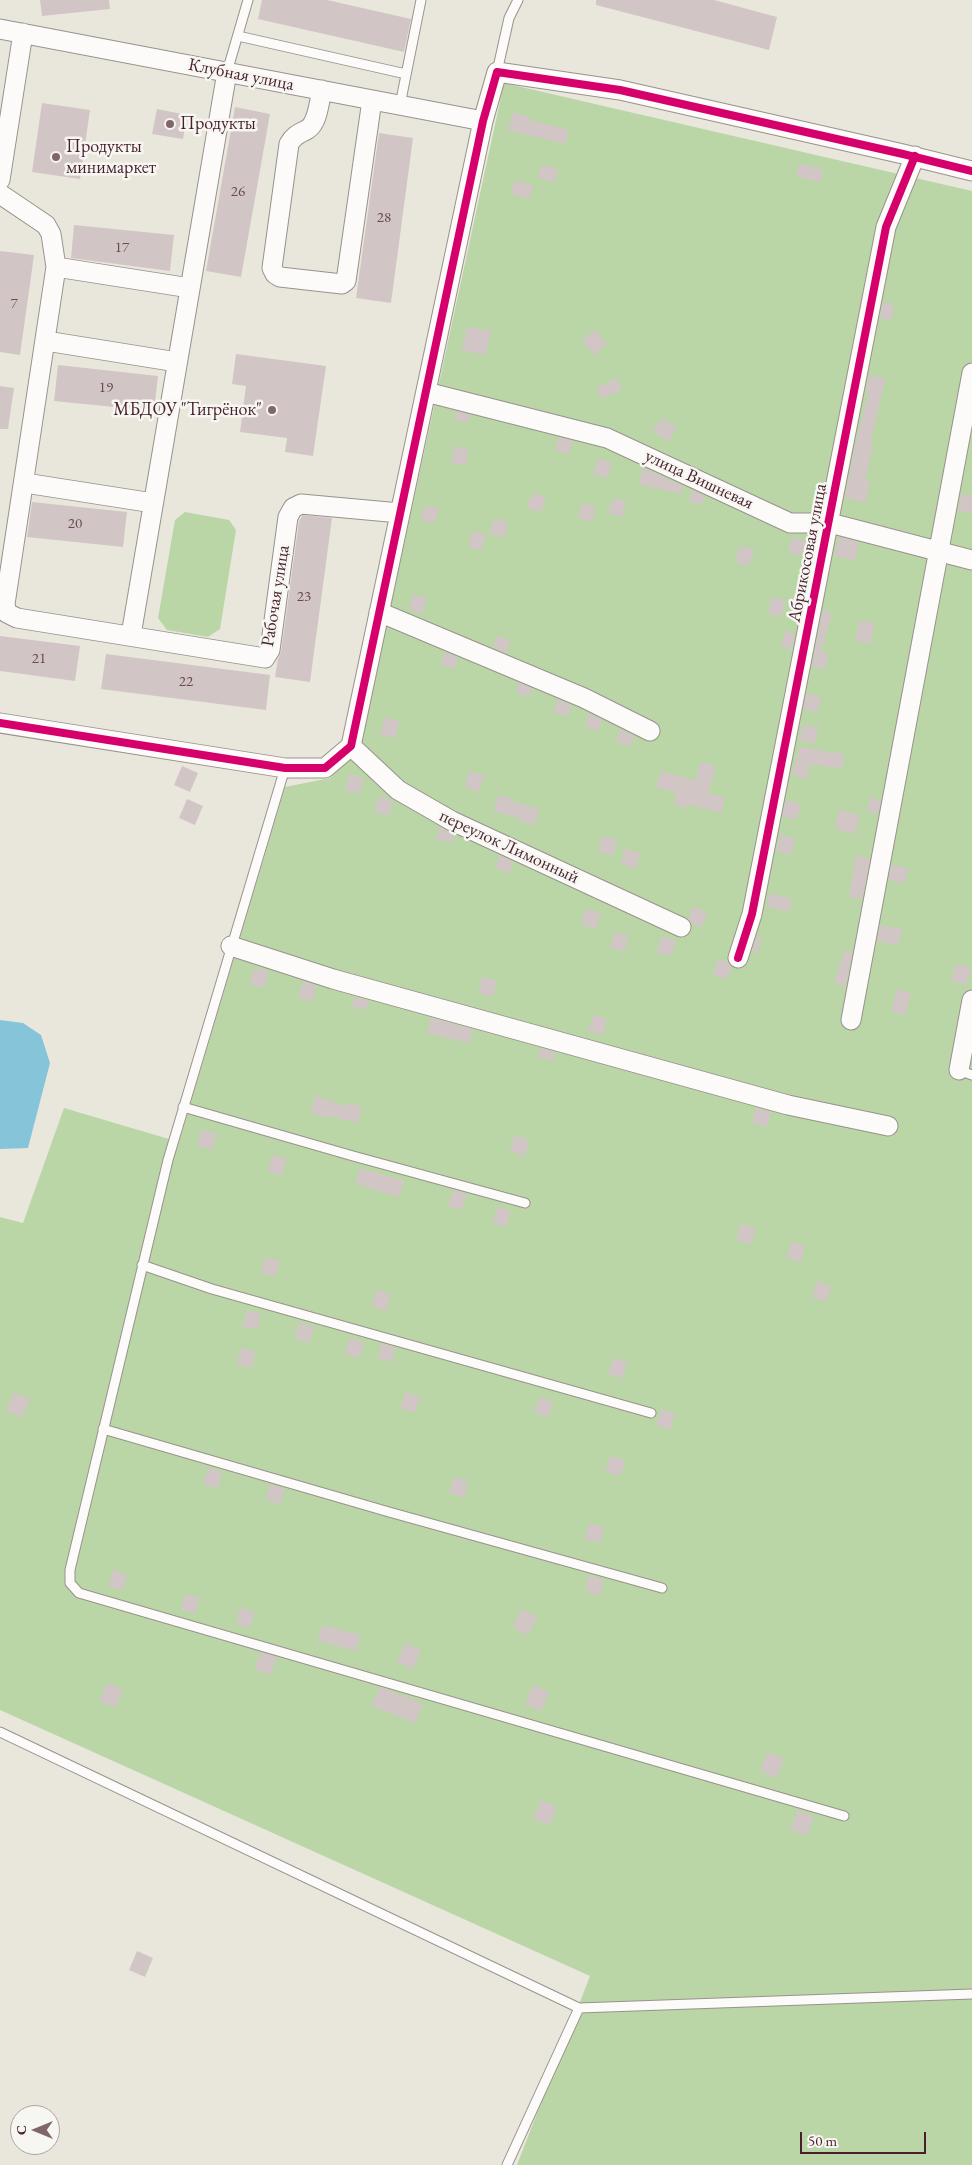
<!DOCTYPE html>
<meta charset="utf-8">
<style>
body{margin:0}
#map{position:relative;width:972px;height:2165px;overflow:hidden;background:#e9e7dc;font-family:"EB Garamond",serif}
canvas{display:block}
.north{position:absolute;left:10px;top:2105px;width:50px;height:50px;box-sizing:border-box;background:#f6f6f2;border:1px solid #b1a0a2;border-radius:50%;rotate:270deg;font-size:14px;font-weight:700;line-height:20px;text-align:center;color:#4a1f2b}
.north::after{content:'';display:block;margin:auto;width:18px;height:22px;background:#826569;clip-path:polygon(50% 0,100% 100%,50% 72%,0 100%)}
.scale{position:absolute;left:800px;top:2132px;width:126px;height:22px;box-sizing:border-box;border:2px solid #4a1f2b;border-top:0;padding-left:6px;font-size:15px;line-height:18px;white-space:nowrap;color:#4a1f2b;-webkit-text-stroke:4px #f6f6f2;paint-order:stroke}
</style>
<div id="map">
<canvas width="972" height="2165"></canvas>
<div class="north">С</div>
<div class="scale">50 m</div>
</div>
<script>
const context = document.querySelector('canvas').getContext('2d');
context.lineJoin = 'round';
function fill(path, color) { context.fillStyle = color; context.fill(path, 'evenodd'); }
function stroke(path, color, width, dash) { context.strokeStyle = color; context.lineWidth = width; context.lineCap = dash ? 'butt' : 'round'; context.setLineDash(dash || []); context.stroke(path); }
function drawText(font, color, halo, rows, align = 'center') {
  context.font = font + ' "EB Garamond",serif'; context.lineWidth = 5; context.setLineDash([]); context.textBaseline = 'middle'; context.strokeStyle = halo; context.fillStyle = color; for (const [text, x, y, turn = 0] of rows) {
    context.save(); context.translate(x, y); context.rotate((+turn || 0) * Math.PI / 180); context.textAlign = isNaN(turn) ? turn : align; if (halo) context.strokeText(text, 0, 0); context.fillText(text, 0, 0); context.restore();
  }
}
fill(new Path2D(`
 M504,83L972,191V2165H517L590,1976L0,1710V1217L23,1223L64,1108L179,1142L285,787L330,778L360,748Z
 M185,512L229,520L236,530L220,629L208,637L167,630L158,618L175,520Z`), '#bad6a7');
fill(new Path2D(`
 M0,1020L23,1023L41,1035L50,1063L28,1148L0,1149Z`), '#85c4d9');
fill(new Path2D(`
 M40,0H109L110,9L42,16Z
 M262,0H327L411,19L404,52L258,19Z
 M596,0H714L777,17L769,50L596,5Z
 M42,103L90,110L80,179L32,172Z
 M235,107L270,114L241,277L206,271Z
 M157,109L187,115L183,139L152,134Z
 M513,112L529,117L528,120L569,130L565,144L508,130Z
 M379,133L413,138L391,303L356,298Z
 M542,164L559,170L554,183L538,177Z
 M799,164L823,169L820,182L796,177Z
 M515,180L533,185L529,199L511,194Z
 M74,225L174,235L170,271L71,258Z
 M0,251L34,255L20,355L0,352Z
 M883,302L894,304L891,320L880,318Z
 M467,327L491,331L486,355L462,350Z
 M595,330L607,344L594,355L582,341Z
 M236,354L326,366L313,456L285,452L287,438L240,432L246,386L232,384Z
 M58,365L158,376L154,411L54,401Z
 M870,375L885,379L870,445H873L865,480L870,482L865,502L845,498L856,442L869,391L866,390Z
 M616,378L622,389L602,399L596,388Z
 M0,386L14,388L8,429H0Z
 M456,411L470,415L468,423L454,419Z
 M661,418L677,427L669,441L653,432Z
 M559,437L573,441L569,454L555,450Z
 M455,446L469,450L465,466L451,462Z
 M598,459L612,463L607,478L593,474Z
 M643,468L683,486L681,494L639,484Z
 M692,490L705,496L702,505L689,501Z
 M532,493L546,497L541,512L527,508Z
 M961,494L972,496V513L958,510Z
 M613,498L626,502L622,517L608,513Z
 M32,502L127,512L123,547L27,537Z
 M582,503L596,507L592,522L578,518Z
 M425,505L439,509L434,524L420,520Z
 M303,515L332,518L310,682L275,677L278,659L281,652L299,521Z
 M494,518L508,523L504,538L490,534Z
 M472,531L486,535L481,550L468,547Z
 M792,537L806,541L801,556L788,552Z
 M839,537L859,542L855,560L835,556Z
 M740,546L754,550L749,566L735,562Z
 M413,594L427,598L422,614L409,610Z
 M772,597L786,601L781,617L768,613Z
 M823,610L832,613L821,651L829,654L824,670L812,666Z
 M859,620L874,623L871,644L856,641Z
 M785,631L795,634L792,649L781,646Z
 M0,636L80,646L75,681L0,671Z
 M496,636L510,640L506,653L493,647Z
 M445,652L458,657L455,669L441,665Z
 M106,654L270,675L266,710L101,689Z
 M519,683L532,688L529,697L516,693Z
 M807,693L821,697L817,713L803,709Z
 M558,699L571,705L568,716L554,712Z
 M589,713L602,720L599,731L585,727Z
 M385,717L399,721L395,738L380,734Z
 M804,724L818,728L814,744L799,740Z
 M620,729L634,736L631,746L616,742Z
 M800,747L844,754L842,769L811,764L806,779L792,775Z
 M701,762L716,766L708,793L725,798L721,813L688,804L687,808L673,804L677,793L656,787L661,771L695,781Z
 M182,766L198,773L190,792L174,785Z
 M469,771L484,775L479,792L465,787Z
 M349,774L364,778L359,794L345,790Z
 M498,795L513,799L512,801L539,809L535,825L520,821L521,819L494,811Z
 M379,796L393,800L388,816L374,812Z
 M870,797L881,800L878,814L867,811Z
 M187,799L203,806L195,825L179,818Z
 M786,800L801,804L796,820L782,816Z
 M839,810L860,815L855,834L835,829Z
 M440,827L454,834L451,843L436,839Z
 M781,834L795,839L791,855L776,851Z
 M603,836L617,840L613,856L598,851Z
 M625,849L640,853L635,869L621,864Z
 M499,855L513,862L510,873L496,868Z
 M856,855L870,859L862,899L849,897Z
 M891,865L908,868L905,883L889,880Z
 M770,893L792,899L788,912L766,906Z
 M692,907L707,911L702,927L692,924L689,919Z
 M586,908L600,913L596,929L581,924Z
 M880,925L902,929L898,945L877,941Z
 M615,932L629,936L624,951L610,948Z
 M661,936L676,940L671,956L657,952Z
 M757,936L762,937L757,954L752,952Z
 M845,950L852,952L846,987L834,982Z
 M718,959L728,962L731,967L728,979L713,975Z
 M956,964L971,968L966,985L952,981Z
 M254,968L269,972L264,988L250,984Z
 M482,977L497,981L492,997L478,993Z
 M303,981L317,986L312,1002L298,997Z
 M897,989L911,993L905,1015L891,1012Z
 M355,997L369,1001L366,1010L352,1006Z
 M593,1015L607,1019L603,1035L588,1031Z
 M431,1018L473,1029L469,1043L427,1033Z
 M541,1048L555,1052L553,1061L538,1057Z
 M315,1096L346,1106L347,1103L362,1107L357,1123L326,1115L325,1117L311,1113Z
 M756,1108L771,1112L767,1127L752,1123Z
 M202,1129L217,1134L212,1150L197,1146Z
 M515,1135L529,1140L525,1156L510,1151Z
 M272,1155L287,1159L282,1176L268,1171Z
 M360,1168L404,1181L399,1197L356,1184Z
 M453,1190L467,1194L462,1210L448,1206Z
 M497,1207L511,1211L506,1227L492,1223Z
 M741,1224L756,1228L751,1244L736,1240Z
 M791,1242L805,1246L801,1262L786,1258Z
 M265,1257L280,1261L275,1277L261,1273Z
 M817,1281L831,1286L826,1302L812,1297Z
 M376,1290L391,1294L386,1311L372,1306Z
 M247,1310L261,1314L257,1330L242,1326Z
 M299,1323L314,1327L309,1343L295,1339Z
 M350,1338L364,1342L360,1358L345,1354Z
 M382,1343L396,1348L392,1362L377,1358Z
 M241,1348L256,1352L251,1368L237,1364Z
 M613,1358L627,1362L623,1378L608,1374Z
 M14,1392L30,1399L22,1417L6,1411Z
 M405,1392L420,1397L415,1413L401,1408Z
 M539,1397L553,1401L549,1417L534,1413Z
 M661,1409L675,1414L670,1430L656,1425Z
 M610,1456L625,1460L620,1476L606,1472Z
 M208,1468L222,1472L218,1488L203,1484Z
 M454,1477L468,1481L464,1497L449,1493Z
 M270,1484L285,1489L280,1505L266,1500Z
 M589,1523L604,1527L600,1543L585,1539Z
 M113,1570L127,1574L123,1590L108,1586Z
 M589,1575L604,1580L599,1596L585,1591Z
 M185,1594L200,1598L195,1614L181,1610Z
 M240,1608L255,1612L250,1628L236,1624Z
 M521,1609L537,1616L529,1635L513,1628Z
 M322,1625L360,1635L356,1651L318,1641Z
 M405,1643L421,1650L413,1669L397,1662Z
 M261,1652L277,1657L270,1675L254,1669Z
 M107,1683L123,1690L115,1708L99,1701Z
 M533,1685L549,1692L541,1711L525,1704Z
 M380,1687L423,1704L415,1723L372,1706Z
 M768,1752L784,1759L776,1778L760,1771Z
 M541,1800L557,1807L549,1825L533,1819Z
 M798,1810L814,1817L806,1836L790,1829Z
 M137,1951L153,1958L145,1977L129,1970Z`), '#d2c5c6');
const service = new Path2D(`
 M238,36L406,74
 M227,72L248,0
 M497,72L509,18L518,0
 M400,105L421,0
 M285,768L168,1160L70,1570V1583L79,1593L844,1816
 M959,1070L972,1075
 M183,1107L353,1156L525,1203
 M142,1265L212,1289L651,1413
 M103,1429L389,1512L662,1588
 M0,1732L579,2008L972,1994
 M507,2165L579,2008`);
const minor = new Path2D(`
 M0,29L483,121
 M322,90C319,102 318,122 308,129C299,134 294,135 289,144L272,268L275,274L280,277L342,284L346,281L372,100
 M0,180L23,33
 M0,194L46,225L51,234L56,267L5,604L7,613L17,618L265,658L270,650L288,517L293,508L301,504L400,513
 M56,267L190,288
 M46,341L177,362
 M426,392L607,438L790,523H830L972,560
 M25,483L153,503
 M379,612L584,698L650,731
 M131,635L227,72
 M0,723L285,768H325L351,746L483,121L497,72L620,90L903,154L972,171
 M351,746L398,790L452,821L681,927
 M231,946L333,979L788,1105L888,1126
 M738,958L752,914L886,227L915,156
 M851,1020L972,373
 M959,1070L972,1000`);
stroke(service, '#99918d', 11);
stroke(minor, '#99918d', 21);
stroke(service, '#fcfbfa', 9);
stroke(minor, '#fcfbfa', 19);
stroke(new Path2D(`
 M0,723L285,768H325L351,746L483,121L497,72L620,90L903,154L972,171
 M738,958L752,914L886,227L915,156`), '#d6006c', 8);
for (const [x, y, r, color] of [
 [170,124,5,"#826569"],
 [56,157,5,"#826569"],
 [272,410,5,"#826569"]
]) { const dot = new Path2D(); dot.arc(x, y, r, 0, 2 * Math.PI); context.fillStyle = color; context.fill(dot); stroke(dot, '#f6f6f2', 2); }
drawText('15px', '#6c4852', null, [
 ["26",238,192],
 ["28",384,218],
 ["17",122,248],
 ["7",14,304],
 ["19",106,388],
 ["20",75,524],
 ["23",304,597],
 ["21",39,659],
 ["22",186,682]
]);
drawText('18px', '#4a1f2b', '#f6f6f2', [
 ["Клубная улица",241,75,11],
 ["улица Вишневая",699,480,25],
 ["Абрикосовая улица",808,553,-79],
 ["Рабочая улица",276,596,-81],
 ["переулок Лимонный",509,847,25]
]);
drawText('18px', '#4a1f2b', '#f6f6f2', [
 ["Продукты",180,124],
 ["Продукты",66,147],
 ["минимаркет",66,168],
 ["МБДОУ \"Тигрёнок\"",262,410,"right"]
], 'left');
</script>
